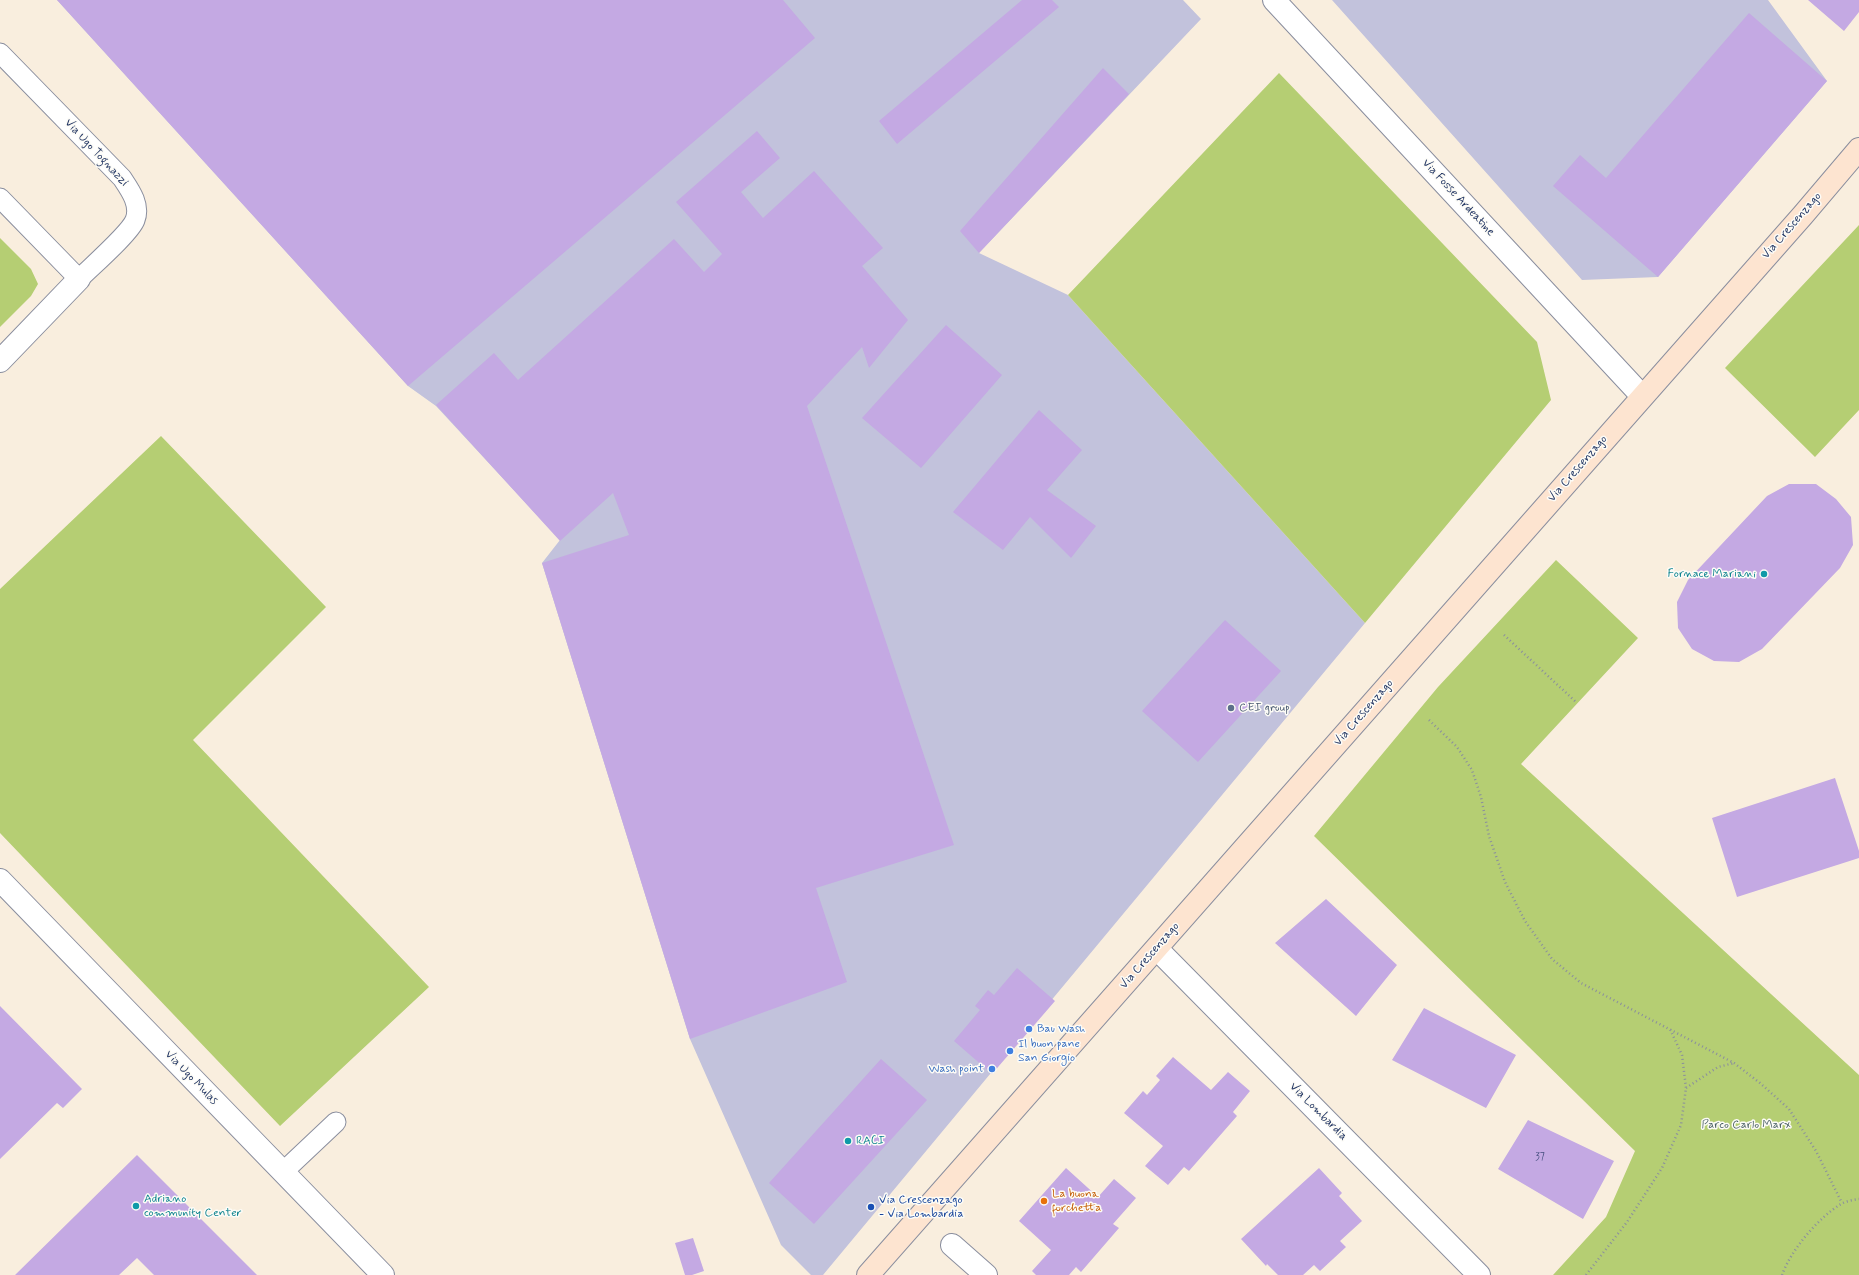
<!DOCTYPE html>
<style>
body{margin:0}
canvas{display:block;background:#f9eede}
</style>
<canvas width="1859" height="1275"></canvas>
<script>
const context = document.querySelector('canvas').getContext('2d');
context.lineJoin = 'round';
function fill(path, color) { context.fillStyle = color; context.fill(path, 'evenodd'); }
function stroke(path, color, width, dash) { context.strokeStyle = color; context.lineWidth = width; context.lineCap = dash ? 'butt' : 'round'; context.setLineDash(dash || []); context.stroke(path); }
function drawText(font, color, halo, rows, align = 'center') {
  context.font = font + ' Mynerve,sans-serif'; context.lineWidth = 3; context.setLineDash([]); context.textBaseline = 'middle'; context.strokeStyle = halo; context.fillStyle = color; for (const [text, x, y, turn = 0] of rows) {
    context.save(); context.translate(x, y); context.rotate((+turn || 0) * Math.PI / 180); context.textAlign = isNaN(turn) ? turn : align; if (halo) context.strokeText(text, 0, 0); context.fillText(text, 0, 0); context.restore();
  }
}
fill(new Path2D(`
 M57,0H1183L1201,19L979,253L1068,295L1365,623L823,1275H811L781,1245L690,1039L542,563L560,540L436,406L408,386Z
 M1332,0H1768L1827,81L1658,277L1582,280Z`), '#c2c2dc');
fill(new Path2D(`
 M1279,73L1537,342L1551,400L1365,623L1068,295Z
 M1859,225V410L1815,457L1725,368Z
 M0,238L31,269L38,284L31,296L0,327Z
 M161,436L326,607L193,740L429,987L280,1126L0,833V589Z
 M1556,560L1638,638L1521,764L1859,1075V1275H1553L1606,1217L1635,1151L1314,836L1438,687Z`), '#b5ce73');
fill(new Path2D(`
 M57,0H783L815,38L408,386Z
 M1022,0H1052L1059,7L897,144L879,121Z
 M1808,0H1859V12L1844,31Z
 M1749,13L1827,81L1658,277L1553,186L1580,155L1606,178Z
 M1103,68L1129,94L979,253L960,231Z
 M757,131L780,158L741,192L763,218L814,171L883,248L862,266L908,320L869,368L862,347L807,406L954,845L816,888L847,982L690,1039L542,563L629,535L613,493L560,541L436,405L494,353L518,380L674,239L704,272L722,254L676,202Z
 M946,325L1002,375L921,468L862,418Z
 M1039,410L1082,450L1047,490L1096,526L1071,558L1030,517L1003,550L953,512Z
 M1789,484H1816L1836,499L1851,517L1853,545L1840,568L1762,649L1739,662L1714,661L1692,649L1678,628L1677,602L1688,580L1767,496Z
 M1225,620L1281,671L1198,762L1142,711Z
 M1835,778L1859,851V858L1737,897L1712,818Z
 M1326,899L1397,965L1356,1016L1275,943Z
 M1017,968L1055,1001L992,1074L954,1041L980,1010L975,1006L988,990L994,995Z
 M0,1006L82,1089L63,1108L57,1103L0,1159Z
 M1424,1008L1516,1055L1486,1108L1392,1060Z
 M1173,1057L1211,1090L1228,1072L1250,1091L1233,1112L1237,1116L1189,1171L1184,1167L1168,1185L1145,1166L1163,1146L1124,1113L1143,1091L1147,1095L1160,1080L1156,1076Z
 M881,1059L927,1100L814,1224L769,1183Z
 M1528,1120L1614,1161L1583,1219L1498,1169Z
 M137,1155L257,1275H154L137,1258L119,1275H15Z
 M1066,1168L1098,1197L1114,1179L1136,1198L1113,1224L1119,1228L1081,1272L1076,1267L1069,1275H1036L1032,1271L1051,1250L1019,1221Z
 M1319,1168L1342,1193L1339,1196L1362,1221L1340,1241L1346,1247L1320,1271L1314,1265L1303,1275H1278L1267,1264L1266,1266L1241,1239Z
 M693,1238L704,1271L692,1275H685L675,1243Z`), '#c4a9e3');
const lane = new Path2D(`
 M0,53L122,178C130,190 141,205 135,220C130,233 91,267 79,279L0,198
 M283,1172L336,1122`);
const street = new Path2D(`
 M1274,0L1642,396
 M0,361L79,279
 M0,880L383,1275
 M1157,949L1479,1275
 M952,1245L986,1275`);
const secondary = new Path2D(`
 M868,1275L1803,215L1859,149`);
stroke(lane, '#8a8e9e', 21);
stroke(street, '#8a8e9e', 24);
stroke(secondary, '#8a8e9e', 24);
stroke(new Path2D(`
 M1504,635L1577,703
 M1429,720L1457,747L1472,770L1481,797L1489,836L1505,882L1525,921L1552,959L1581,983L1734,1063L1760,1083L1789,1109L1816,1151L1842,1203
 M1686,1088L1718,1067L1734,1063
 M1586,1275L1627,1222L1662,1168L1681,1125L1686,1088L1682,1055L1670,1029
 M1782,1275C1791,1250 1818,1218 1841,1204C1846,1201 1853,1200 1859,1199`), '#8a8e9e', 2.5, [1, 3]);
stroke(lane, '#fff', 19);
stroke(street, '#fff', 22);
stroke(secondary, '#fde4d0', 22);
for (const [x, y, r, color] of [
 [1764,574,4,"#0f9aa8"],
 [1231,708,4,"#5c6f8a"],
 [1029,1029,4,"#3f7fe0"],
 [1010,1051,4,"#3f7fe0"],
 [992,1069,4,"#3f7fe0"],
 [848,1141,4,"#0f9aa8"],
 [1044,1201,4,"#e8710a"],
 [136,1206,4,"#0f9aa8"],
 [871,1207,4,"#1a4fb4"]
]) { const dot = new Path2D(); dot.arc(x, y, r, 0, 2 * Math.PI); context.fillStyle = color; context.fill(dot); stroke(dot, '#fdfcf7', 1.5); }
drawText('10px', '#454e7f', null, [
 ["37",1540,1158]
]);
drawText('12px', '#1b2f5e', '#fdfcf7', [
 ["Via Ugo Tognazzi",96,153,47],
 ["Via Fosse Ardeatine",1458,198,47],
 ["Via Crescenzago",1792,226,-49],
 ["Via Crescenzago",1578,469,-49],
 ["Via Crescenzago",1364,713,-49],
 ["Via Crescenzago",1150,956,-49],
 ["Via Ugo Mulas",191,1078,46],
 ["Via Lombardia",1318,1112,45]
]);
drawText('12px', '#0d838f', '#fdfcf7', [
 ["Fornace Mariani",1756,574,"right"],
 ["RACI",856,1141],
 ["Adriano",144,1199],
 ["community Center",144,1213]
], 'left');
drawText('12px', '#4e5e75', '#fdfcf7', [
 ["CEI group",1239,708]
], 'left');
drawText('12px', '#366cbe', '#fdfcf7', [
 ["Bau Wash",1037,1029],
 ["Il buon pane",1018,1044],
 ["San Giorgio",1018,1058],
 ["Wash point",984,1069,"right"]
], 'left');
drawText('12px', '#495f64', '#fdfcf7', [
 ["Parco Carlo Marx",1746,1125]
]);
drawText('12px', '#c56008', '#fdfcf7', [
 ["La buona",1052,1194],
 ["forchetta",1052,1208]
], 'left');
drawText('12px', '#164399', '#fdfcf7', [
 ["Via Crescenzago",879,1200],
 ["- Via Lombardia",879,1214]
], 'left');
</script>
